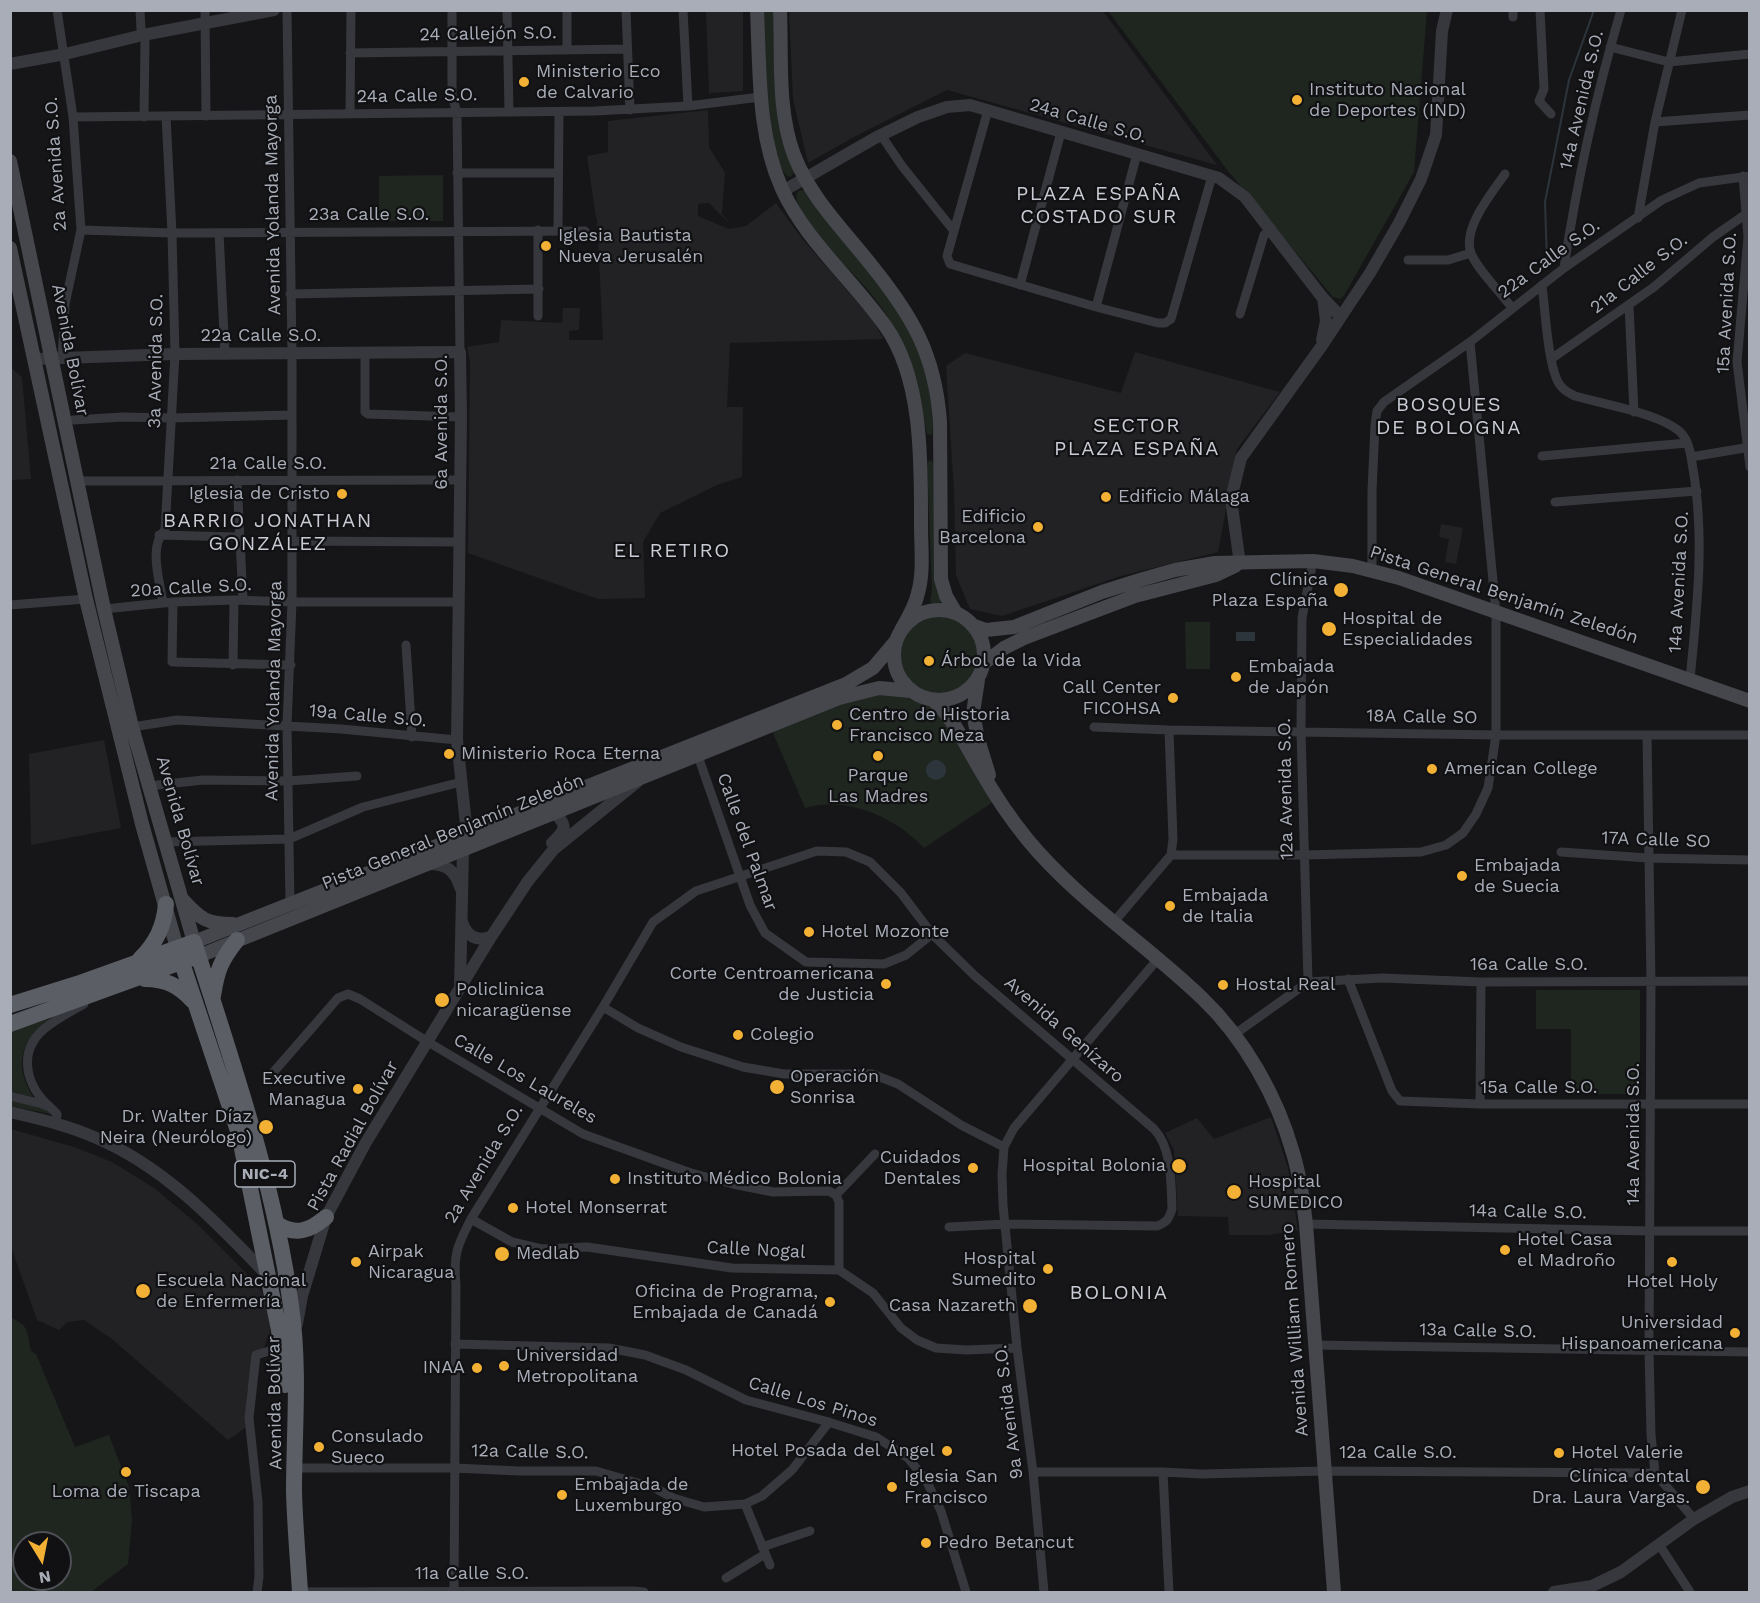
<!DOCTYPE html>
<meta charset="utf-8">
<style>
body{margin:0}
#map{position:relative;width:1760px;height:1603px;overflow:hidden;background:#161618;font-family:"Work Sans",sans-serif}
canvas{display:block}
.frame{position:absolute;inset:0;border:12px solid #a8adb8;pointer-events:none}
.north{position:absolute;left:12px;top:1531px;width:60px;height:60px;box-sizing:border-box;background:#111113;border:2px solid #4d4f55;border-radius:50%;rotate:170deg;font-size:16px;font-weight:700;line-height:24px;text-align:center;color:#a8adb8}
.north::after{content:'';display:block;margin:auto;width:21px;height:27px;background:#f2b134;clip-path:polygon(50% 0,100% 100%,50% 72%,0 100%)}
</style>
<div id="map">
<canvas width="1760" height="1603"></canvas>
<div class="frame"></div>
<div class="north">N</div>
</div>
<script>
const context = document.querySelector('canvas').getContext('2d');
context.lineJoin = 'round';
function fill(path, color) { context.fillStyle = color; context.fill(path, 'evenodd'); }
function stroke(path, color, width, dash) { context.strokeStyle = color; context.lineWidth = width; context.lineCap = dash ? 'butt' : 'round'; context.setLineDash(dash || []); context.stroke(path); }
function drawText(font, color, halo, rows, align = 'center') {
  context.font = font + ' "Work Sans",sans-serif'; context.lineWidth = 4.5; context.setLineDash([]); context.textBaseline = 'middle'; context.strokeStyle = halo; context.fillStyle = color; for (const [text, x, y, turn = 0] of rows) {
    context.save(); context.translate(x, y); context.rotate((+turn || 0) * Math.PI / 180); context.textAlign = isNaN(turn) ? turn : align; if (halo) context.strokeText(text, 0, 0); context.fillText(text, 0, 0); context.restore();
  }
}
fill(new Path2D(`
 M706,11H743V91L709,93Z
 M789,11H1103L1217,165L947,90L854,137L808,163L793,99Z
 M708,110L709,147L725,173L722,214L730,224L709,203L698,204V216L729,229L746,226L776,203L804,241L873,320L883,339L730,343L727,407H743L742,477L717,485L660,513L643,542L645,598L598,599L468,553L470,361L467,347L499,342L501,320L562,323L563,308H580L579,330L569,331V340H603L597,219L596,218L587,156L608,152V121Z
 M1135,352L1280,392L1237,449L1218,552L1121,576L1002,616L970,609L956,575L954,492L946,366L965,353L1121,393Z
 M11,368L22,377L31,479L11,480Z
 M1441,524L1463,528L1456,564L1445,562L1449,539L1439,537Z
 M104,740L121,828L31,845L29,754Z
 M1271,1117L1288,1168L1298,1230L1269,1235H1229L1228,1217L1178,1216L1174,1150L1165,1133L1197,1118L1214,1139Z
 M11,1129L74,1147L112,1162L154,1188L196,1223L257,1284L265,1298L271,1316L270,1332L247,1391L245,1428L228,1440L112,1339L84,1320L67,1322L59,1330L37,1320L11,1247Z`), '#222225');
fill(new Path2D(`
 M763,11H778L796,172L790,177C765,169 764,37 763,11Z
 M1108,11H1427L1414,172L1345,294L1340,299L1333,297L1228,171Z
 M443,175V221H379V176Z
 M802,190L806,191L893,298L927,366L934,416L932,435L927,434C922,411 919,388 912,366C903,339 886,312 868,290C850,269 828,251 813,228C807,218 792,203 798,191Z
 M930,460L933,462L937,590L943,602L934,604L930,602L932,589L927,463Z
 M900 655a39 39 0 1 1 78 0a39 39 0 1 1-78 0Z
 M1185,622H1210V669H1186Z
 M911,691L933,700L999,798L924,848C895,817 847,796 805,808L770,726L839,698Z
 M1536,990H1640V1094H1571V1029H1536Z
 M56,1017C22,1035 12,1063 33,1097L11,1092V1030Z
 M10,1100L49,1110L51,1114L11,1106Z
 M11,1318C30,1325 27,1334 31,1351L36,1354L75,1447L109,1435L129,1487L132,1520L128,1564L91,1592H11ZM24,1543H60V1579H24Z`), '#1e261f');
fill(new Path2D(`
 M1236,632H1255V641H1236Z
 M926 770a10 10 0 1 1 20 0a10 10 0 1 1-20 0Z`), '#2c353c');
stroke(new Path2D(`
 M1547,264L1545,202L1569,80L1594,10`), '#2c353c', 2);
stroke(new Path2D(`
 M57,10L73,117L81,230L65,304L62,359
 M140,10L141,29L145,41L144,117
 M205,10L206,116
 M287,10L292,354V602L287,725L290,904
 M452,10V95L457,113L460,352
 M507,10L509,112
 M567,10V50
 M626,10L630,110
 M683,10L688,106
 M1513,10V17
 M1540,10L1544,89L1539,101L1551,114
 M1610,47L1669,62L1750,54
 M350,53L627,49
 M350,114L351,10
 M73,117L595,111L688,106L760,97
 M1655,122L1750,115
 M881,135L902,166L954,231L947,256L950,264L1096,307L1158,323H1165L1171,319L1212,176
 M457,173H558
 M1505,174C1492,193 1462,228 1471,253C1476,268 1502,294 1512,308
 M1743,176L1748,237L1737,362L1750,467
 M1638,218L1655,122L1682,10
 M81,230L172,233L585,231
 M558,231L559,112
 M954,231L988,110
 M219,233L225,355
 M1408,260H1448L1471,253
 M1564,268C1577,181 1596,95 1621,10
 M1020,285L1061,132
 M1542,285C1545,307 1548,370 1560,385C1564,391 1569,393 1575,396C1602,404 1664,414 1682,434C1690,443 1691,458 1693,469C1705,538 1697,609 1690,679
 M290,294L539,289
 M1629,305L1634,412
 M1096,307L1137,154
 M1240,314L1264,235L1271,230
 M538,316V230
 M365,353V412L368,414L461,417
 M1551,359L1654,287L1713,237L1746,214
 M73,420L123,417L172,418L292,415
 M1542,456L1687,443
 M1691,457L1750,447
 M237,480L243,600
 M76,481L460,480
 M1555,502L1697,491
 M159,535L238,537
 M292,541L460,542
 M1372,571V491L1375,425L1377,411L1384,402L1470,342L1564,268L1662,200L1699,183L1750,176
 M173,602L172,662L291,665
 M163,603C160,582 148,546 165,530L175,354L172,233L166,116
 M10,605L86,599
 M104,609L173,602L234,600L292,602H459
 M406,645L412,737
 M233,665L234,600
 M132,727L177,720L341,729L457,740
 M1094,727L1169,730L1496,735H1750
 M1647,735L1651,982L1649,1350L1651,1435L1655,1473L1694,1519
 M698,756L750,905L765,933L806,962L884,964L906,955L932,934
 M149,786L203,780L288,781L357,776
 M165,842L289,839L363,807L461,782
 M1561,852L1648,858L1750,860
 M1171,855H1304L1421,852L1446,845L1463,833L1476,814L1488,788L1496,735V612L1470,342
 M1113,923L1171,855L1173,839L1169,730
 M1348,979L1392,1091L1400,1101L1480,1104H1750
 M1308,982L1301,731L1302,618L1313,561
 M603,1007L638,1028L681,1047L743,1067L784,1074H872L898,1084L961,1125L1004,1147
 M1235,1034L1308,982L1382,978L1481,982L1750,981
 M271,1075L338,998L348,994L360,999L428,1042L583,1134L691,1173L733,1184L773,1192L829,1191L836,1195L839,1202V1270
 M10,1096L42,1104L50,1107L57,1114L56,1123
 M1480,1104L1481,982
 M50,1107C26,1086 17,1052 44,1029C56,1019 71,1011 84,1004
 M836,1195L875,1154
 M471,1219L512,1242L542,1249L587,1247L732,1268L839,1270L873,1293L901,1328L917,1340L936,1348L966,1350L1017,1348
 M1306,1224L1651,1231H1750
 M455,1344L609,1348L645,1355L686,1370L746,1400L825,1421L876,1437L908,1458L926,1480L941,1511L966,1592
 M1315,1345L1750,1352
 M296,1468H454L519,1471H596L655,1488L673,1498L704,1507L745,1504L762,1496L792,1470L829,1422
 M1033,1472H1163L1202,1474L1323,1471L1655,1473
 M1163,1472L1169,1592
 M745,1504L770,1565
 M1660,1546L1690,1592
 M762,1547L810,1531
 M726,1578L765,1554
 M257,1592L259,1577L258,1502L249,1418L256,1355L269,1351L284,1352
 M300,1592L634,1591L644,1592
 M454,1592L456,1285C453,1255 457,1246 471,1219L603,1007L653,922L696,891L817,851L846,852L870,862L901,893L932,934L975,976L1154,1129C1172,1148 1171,1183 1172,1209C1169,1219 1166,1223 1157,1226L1006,1224L949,1227
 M1044,1592L1033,1472L1017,1348L1003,1205L1002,1174L1004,1147L1014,1128L1157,960`), '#37383d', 9);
stroke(new Path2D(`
 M10,64L65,54L143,35L274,10
 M783,191L875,138L918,117L947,107L970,105L1219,178L1245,197L1322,297L1340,316
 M1322,340L1326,321L1323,298
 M35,359L175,354L460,352L461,417L457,740L467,834
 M1240,564L1231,499L1241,458L1321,347L1370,273L1399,223L1421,179L1436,135L1442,31L1447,10
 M552,843C566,829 568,827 554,812
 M429,864C446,864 455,870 460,887
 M462,922C467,936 476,942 491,937
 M460,987L463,850
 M10,1112C39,1119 67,1125 94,1137C164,1166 216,1222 267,1275
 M297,1324L302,1296L326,1217L365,1144L491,937L528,881L554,849L637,782
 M1554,1592L1592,1586L1621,1572L1694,1519L1732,1497L1750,1491`), '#37383d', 12);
stroke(new Path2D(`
 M757,10C760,71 757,133 782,189C805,240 854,281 886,327C923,380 921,463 921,525C921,547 924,572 918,593C915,607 908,618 901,630
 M780,10C782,57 777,110 794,155C811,199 844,230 872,266C913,317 935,355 940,421L941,579L946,596L956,613
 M10,161L104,609L132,727L194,942L846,684L873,668L895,642
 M10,248L86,599L142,824L177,948
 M894 655a45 45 0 1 1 90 0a45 45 0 1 1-90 0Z
 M972,625L986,630L1014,627L1102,592L1140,580L1175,570L1215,563L1313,561L1353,566L1399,578L1750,701
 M984,663L1004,648L1024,638L1135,596L1216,575L1235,566
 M978,680L973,713L978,739L989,775
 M933,700C956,721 965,745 981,771C994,794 1010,818 1027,839C1077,900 1145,943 1202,998C1244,1038 1277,1096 1293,1153C1300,1176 1303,1200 1306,1224L1334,1592
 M183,900C200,919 207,924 233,924
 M199,956L839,698L879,688L911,691`), '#45474d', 14);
stroke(new Path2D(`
 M177,948L239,1134L279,1330L285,1385
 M140,959C156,943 164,927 166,904
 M145,979C166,979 179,986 193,1001
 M213,996C217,970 221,960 237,940
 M10,1005L77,984L194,942C232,1062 274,1181 291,1306C300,1368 294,1431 294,1492C295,1526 298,1559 300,1592
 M10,1024L192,958
 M277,1224C295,1236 310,1231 326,1217`), '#5b5e65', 16);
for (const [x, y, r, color] of [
 [524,82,6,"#f2b134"],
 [1297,100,6,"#f2b134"],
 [546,246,6,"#f2b134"],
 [342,494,6,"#f2b134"],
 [1106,497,6,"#f2b134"],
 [1038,527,6,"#f2b134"],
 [1341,590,8,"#f2b134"],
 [1329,629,8,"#f2b134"],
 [929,661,6,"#f2b134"],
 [1236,677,6,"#f2b134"],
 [1173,698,6,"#f2b134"],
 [837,725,6,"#f2b134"],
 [449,754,6,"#f2b134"],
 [878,756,6,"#f2b134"],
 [1432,769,6,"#f2b134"],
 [1462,876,6,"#f2b134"],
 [1170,906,6,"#f2b134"],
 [809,932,6,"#f2b134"],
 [886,984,6,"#f2b134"],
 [1223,985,6,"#f2b134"],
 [442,1000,8,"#f2b134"],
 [738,1035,6,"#f2b134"],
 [777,1087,8,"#f2b134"],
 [358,1089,6,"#f2b134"],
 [266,1127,8,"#f2b134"],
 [1179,1166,8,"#f2b134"],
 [973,1168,6,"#f2b134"],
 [615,1179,6,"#f2b134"],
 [1234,1192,8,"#f2b134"],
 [513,1208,6,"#f2b134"],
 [1505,1250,6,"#f2b134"],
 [502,1254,8,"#f2b134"],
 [356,1262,6,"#f2b134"],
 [1672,1262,6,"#f2b134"],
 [1048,1269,6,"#f2b134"],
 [143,1291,8,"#f2b134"],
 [830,1302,6,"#f2b134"],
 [1030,1306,8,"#f2b134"],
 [1735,1333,6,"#f2b134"],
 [504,1366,6,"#f2b134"],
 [477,1368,6,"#f2b134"],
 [319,1447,6,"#f2b134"],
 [947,1451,6,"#f2b134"],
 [1559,1453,6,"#f2b134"],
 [126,1472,6,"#f2b134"],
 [892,1487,6,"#f2b134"],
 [1703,1487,8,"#f2b134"],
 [562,1495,6,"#f2b134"],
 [926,1543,6,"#f2b134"]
]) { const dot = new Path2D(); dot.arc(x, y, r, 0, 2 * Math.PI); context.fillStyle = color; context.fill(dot); stroke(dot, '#111113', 2); }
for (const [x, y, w] of [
 [265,1174,60]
]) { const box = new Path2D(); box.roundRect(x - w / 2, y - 13, w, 26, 4.5); context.fillStyle = '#111113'; context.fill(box); stroke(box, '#a8adb8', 1.5); }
drawText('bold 16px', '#a8adb8', null, [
 ["NIC-4",265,1174]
]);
drawText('18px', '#a8adb8', '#111113', [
 ["24 Callejón S.O.",488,34,-1],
 ["24a Calle S.O.",417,96,-1],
 ["14a Avenida S.O.",1582,100,-77],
 ["24a Calle S.O.",1088,121,16],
 ["2a Avenida S.O.",56,164,-94],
 ["Avenida Yolanda Mayorga",273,205,-91],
 ["23a Calle S.O.",369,215],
 ["22a Calle S.O.",1549,259,-36],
 ["21a Calle S.O.",1639,274,-38],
 ["15a Avenida S.O.",1727,303,-87],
 ["22a Calle S.O.",261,336],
 ["Avenida Bolívar",70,350,79],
 ["3a Avenida S.O.",156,361,-89],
 ["6a Avenida S.O.",442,422,-90],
 ["21a Calle S.O.",268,464],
 ["14a Avenida S.O.",1679,582,-87],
 ["20a Calle S.O.",191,588,-3],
 ["Pista General Benjamín Zeledón",1504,595,18],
 ["Avenida Yolanda Mayorga",274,691,-89],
 ["19a Calle S.O.",368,716,5],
 ["18A Calle SO",1422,717,1],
 ["12a Avenida S.O.",1286,789,-91],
 ["Avenida Bolívar",180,821,74],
 ["Pista General Benjamín Zeledón",453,832,-22],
 ["17A Calle SO",1656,840,2],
 ["Calle del Palmar",747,842,70],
 ["16a Calle S.O.",1529,965],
 ["Avenida Genízaro",1064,1030,41],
 ["Calle Los Laureles",525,1079,30],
 ["15a Calle S.O.",1539,1088],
 ["14a Avenida S.O.",1634,1134,-90],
 ["Pista Radial Bolívar",353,1136,-61],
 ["2a Avenida S.O.",484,1164,-59],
 ["14a Calle S.O.",1528,1212,1],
 ["Calle Nogal",756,1250,3],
 ["Avenida William Romero",1295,1330,-94],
 ["13a Calle S.O.",1478,1331,1],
 ["Calle Los Pinos",813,1402,17],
 ["Avenida Bolívar",275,1403,-91],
 ["9a Avenida S.O.",1009,1412,-97],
 ["12a Calle S.O.",530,1452,1],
 ["12a Calle S.O.",1398,1453],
 ["11a Calle S.O.",472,1574]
]);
drawText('18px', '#a8adb8', '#111113', [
 ["Ministerio Eco",536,72],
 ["de Calvario",536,93],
 ["Instituto Nacional",1309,90],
 ["de Deportes (IND)",1309,111],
 ["Iglesia Bautista",558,236],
 ["Nueva Jerusalén",558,257],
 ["Iglesia de Cristo",330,494,"right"],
 ["Edificio Málaga",1118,497],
 ["Edificio",1026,517,"right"],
 ["Barcelona",1026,538,"right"],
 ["Clínica",1328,580,"right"],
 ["Plaza España",1328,601,"right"],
 ["Hospital de",1342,619],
 ["Especialidades",1342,640],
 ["Árbol de la Vida",941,661],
 ["Embajada",1248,667],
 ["de Japón",1248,688],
 ["Call Center",1161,688,"right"],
 ["FICOHSA",1161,709,"right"],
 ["Centro de Historia",849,715],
 ["Francisco Meza",849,736],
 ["Ministerio Roca Eterna",461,754],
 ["American College",1444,769],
 ["Parque",878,776,"center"],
 ["Las Madres",878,797,"center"],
 ["Embajada",1474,866],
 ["de Suecia",1474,887],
 ["Embajada",1182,896],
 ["de Italia",1182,917],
 ["Hotel Mozonte",821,932],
 ["Corte Centroamericana",874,974,"right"],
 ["de Justicia",874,995,"right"],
 ["Hostal Real",1235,985],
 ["Policlinica",456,990],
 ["nicaragüense",456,1011],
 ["Colegio",750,1035],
 ["Operación",790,1077],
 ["Sonrisa",790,1098],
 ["Executive",346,1079,"right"],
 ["Managua",346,1100,"right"],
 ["Dr. Walter Díaz",252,1117,"right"],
 ["Neira (Neurólogo)",252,1138,"right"],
 ["Cuidados",961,1158,"right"],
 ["Dentales",961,1179,"right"],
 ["Hospital Bolonia",1166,1166,"right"],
 ["Instituto Médico Bolonia",627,1179],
 ["Hospital",1248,1182],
 ["SUMEDICO",1248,1203],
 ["Hotel Monserrat",525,1208],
 ["Hotel Casa",1517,1240],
 ["el Madroño",1517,1261],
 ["Airpak",368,1252],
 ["Nicaragua",368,1273],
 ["Medlab",516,1254],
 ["Hospital",1036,1259,"right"],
 ["Sumedito",1036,1280,"right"],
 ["Escuela Nacional",156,1281],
 ["de Enfermería",156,1302],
 ["Hotel Holy",1672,1282,"center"],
 ["Oficina de Programa,",818,1292,"right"],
 ["Embajada de Canadá",818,1313,"right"],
 ["Casa Nazareth",1016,1306,"right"],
 ["Universidad",1723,1323,"right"],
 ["Hispanoamericana",1723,1344,"right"],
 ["Universidad",516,1356],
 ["Metropolitana",516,1377],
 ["INAA",465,1368,"right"],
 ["Consulado",331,1437],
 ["Sueco",331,1458],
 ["Hotel Posada del Ángel",935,1451,"right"],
 ["Hotel Valerie",1571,1453],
 ["Iglesia San",904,1477],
 ["Francisco",904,1498],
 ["Clínica dental",1690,1477,"right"],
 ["Dra. Laura Vargas.",1690,1498,"right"],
 ["Embajada de",574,1485],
 ["Luxemburgo",574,1506],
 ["Loma de Tiscapa",126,1492,"center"],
 ["Pedro Betancut",938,1543]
], 'left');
context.letterSpacing = '1.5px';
drawText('20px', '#c9ccd4', '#111113', [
 ["PLAZA ESPAÑA",1099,194],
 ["COSTADO SUR",1099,217],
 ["BOSQUES",1449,405],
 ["DE BOLOGNA",1449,428],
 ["SECTOR",1137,426],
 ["PLAZA ESPAÑA",1137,449],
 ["BARRIO JONATHAN",268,521],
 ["GONZÁLEZ",268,544],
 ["EL RETIRO",672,551],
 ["BOLONIA",1119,1293]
]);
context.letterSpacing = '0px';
</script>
